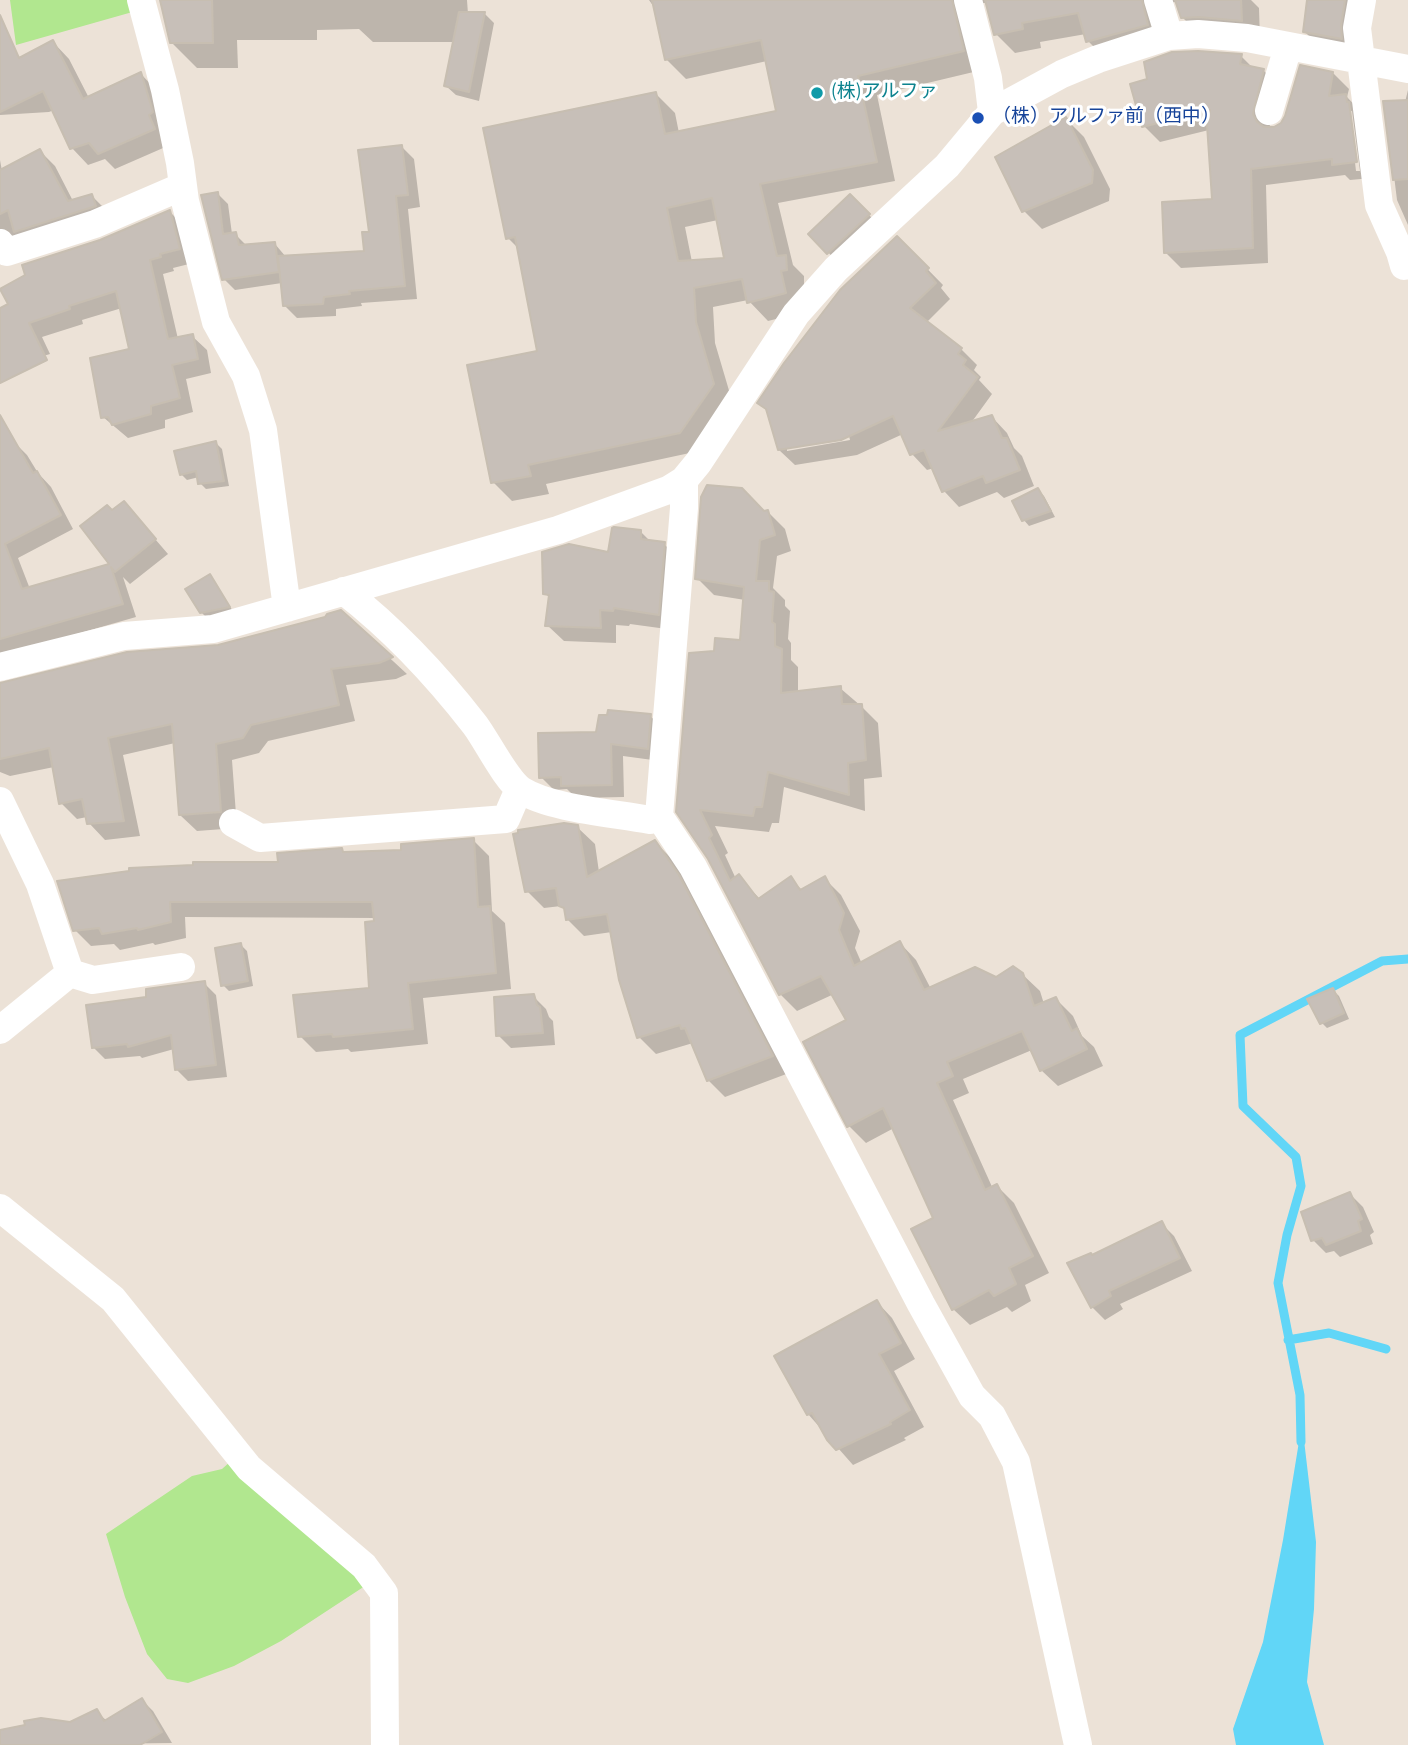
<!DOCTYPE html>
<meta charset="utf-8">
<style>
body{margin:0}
canvas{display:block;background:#ece2d7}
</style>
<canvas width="1408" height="1745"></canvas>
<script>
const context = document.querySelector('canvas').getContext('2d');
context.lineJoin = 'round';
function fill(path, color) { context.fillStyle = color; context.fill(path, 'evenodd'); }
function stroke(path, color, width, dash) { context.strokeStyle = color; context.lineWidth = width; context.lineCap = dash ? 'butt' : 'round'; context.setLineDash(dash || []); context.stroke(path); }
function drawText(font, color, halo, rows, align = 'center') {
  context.font = font + ' "Source Sans 3","Noto Sans JP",sans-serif'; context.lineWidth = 6; context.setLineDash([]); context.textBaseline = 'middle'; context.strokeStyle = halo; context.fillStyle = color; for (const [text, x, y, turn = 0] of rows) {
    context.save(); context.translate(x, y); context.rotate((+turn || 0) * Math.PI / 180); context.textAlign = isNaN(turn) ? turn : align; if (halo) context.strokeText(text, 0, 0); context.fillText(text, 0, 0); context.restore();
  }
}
fill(new Path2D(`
 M10,0H134L136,11L16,45Z
 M231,1461L368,1584L281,1641L234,1666L188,1683L167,1679L147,1654L125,1597L106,1534L192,1476L222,1469Z`), '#b1e78f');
fill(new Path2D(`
 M1302,1423L1316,1542L1314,1609L1307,1682L1324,1745H1236L1233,1729L1263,1642L1283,1540Z`), '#61d6f7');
fill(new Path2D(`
 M161,0H467L468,14L484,13L494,23L479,101L456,95L446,86L455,42H373L359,29L317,30V40H237L238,68H197L171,42Z
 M649,0H1251L1259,8L1260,39L1202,37L1183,18L1177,3L1174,2L1165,7L1166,44L1107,60L1088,41L1086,34L1040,42L1041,48L1015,53L996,34L986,3H983L982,70L877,95L895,181L778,203L793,265L804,276V312L768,321L748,300L713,307L715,343L733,404L699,451L546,484L549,494L512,501L493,482L539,352L520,250L508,238L655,93L675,113L679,133L778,112L767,61L686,79L666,59L656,10ZM718,220L726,260L692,262L685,227Z
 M1309,0H1358L1354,51L1317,44L1304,31Z
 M53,42L69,59L89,98L141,74L157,91L170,145L115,169L105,159L88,165L72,148L54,110L49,112L0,115V60L16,54L21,59Z
 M1241,56L1254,69L1263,70L1279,86L1269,129L1281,125L1333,73L1349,89L1347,97L1361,112L1372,178L1350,180L1345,175L1266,185L1268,263L1181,268L1165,252L1214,201L1209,130L1160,142L1144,126ZM1349,111H1352L1360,171H1356Z
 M1408,90V225L1397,200L1385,103L1405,102Z
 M1066,119L1084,137L1110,189L1109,201L1042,229L1024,211Z
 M401,146L414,159L420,207L408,209L417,299L361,303L362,306L336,309V316L297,318L284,305L282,283L235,290L224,279L217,193L228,204L232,234H235L246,245L275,244L286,257L366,252Z
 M40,151L55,166L73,201L92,196L107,211L0,244V160L2,171Z
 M850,196L882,228L841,266L811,234Z
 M170,212L184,226L193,263L173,268L174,271L163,274L178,339L192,336L207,350L211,373L186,379L193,412L165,420V428L128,438L103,417L131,350L122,308L82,320L83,324L42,337L50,354L0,369V310L101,241Z
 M897,238L943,285L941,288L950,299L926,323L961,349L977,365L974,370L981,377L979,380L992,394L971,423L992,417L1007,433L1014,448L1022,456L1034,486L1004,498L997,492L959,507L944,491L934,468L927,470L912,454L903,434L857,455L795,465L779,450L768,412L759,403ZM849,436L850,440L787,451V447Z
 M13,441L27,455L38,473L51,487L73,529L18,558L30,589L112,565V512L124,503L168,554L130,584L123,577L136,617L0,656V448Z
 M216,443L222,449L229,486L206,489L200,483L199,477L187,480L181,474Z
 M1038,490L1044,496L1055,517L1029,526L1023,519Z
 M768,512L785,529L791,551L777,556L773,588L785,600V606L790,611L788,639L791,643V660L798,667V693L840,688L861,706L878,723L882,777L864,779L865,811L784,787L779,823H772L769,832L715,826L728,853L725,855L736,879L739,877L760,899L791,879L802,890L824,878L841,895L860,931L855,948L862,964L900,943L916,960L931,989L1022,974L1040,991L1044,1004L1056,999L1073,1016L1082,1036L1094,1047L1103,1066L1058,1086L1041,1070L1032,1050L963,1079L969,1093L953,1100L993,1189L997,1186L1014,1203L1049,1273L1025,1285L1031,1301L1012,1312L1007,1307L970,1325L953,1309L935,1219L894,1128L866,1143L849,1126V1021L834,994L797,1011L780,994L709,858L678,811L716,653L742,642L745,600L714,595L697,578L764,513Z
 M640,531L651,542L664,544L680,560L674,630L630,624L629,626L616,625V643L564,641L547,625L551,599L545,593L609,554Z
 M209,576L215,582L234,613L207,618L201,612Z
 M340,612L407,674L396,679L346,685L355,721L268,741L259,753L232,760L237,828L197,831L180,815L175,743L123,755L140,836L105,840L89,823L87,817L77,819L61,803L54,767L10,776L0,772V685L218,647L326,618Z
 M650,716L663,728L660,761L623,756L624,797L576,798L567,789L554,790L541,777L597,734Z
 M577,827L595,844L599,872L655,842L672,859L695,894L789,1073L725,1097L708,1080L693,1043L656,1054L639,1037L612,932L584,936L567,919L566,911L561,906L544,908L527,891Z
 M473,840L489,856L492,911L505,923L511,989L423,998L428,1044L351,1052L348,1049L316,1052L300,1036L371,989L375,918L185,917L186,938L155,945L153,943L120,950L114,944L91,946L75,930L280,864L342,850L345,854L403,852Z
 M241,945L247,951L253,986L229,991L223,985Z
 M204,983L216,995L227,1077L188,1081L176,1069L174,1049L142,1058L140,1056L105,1059L93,1047Z
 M1333,990L1339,996L1349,1019L1327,1028L1321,1022Z
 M533,996L546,1009L549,1017L553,1021L555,1045L511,1048L498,1035Z
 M1350,1194L1363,1207L1374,1232L1370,1235L1373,1244L1340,1257L1334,1251L1326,1253L1313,1240Z
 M1161,1223L1174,1236L1192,1271L1120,1304L1123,1309L1105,1320L1092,1307V1257Z
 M877,1302L892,1318L915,1359L894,1371L924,1427L904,1438L906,1440L853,1465L808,1414Z
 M142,1700L153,1711L172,1743L5,1745L70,1724L97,1712L107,1721Z`), '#0003');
stroke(new Path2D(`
 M1288,1340L1329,1333L1386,1349
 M1301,1442L1300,1395L1278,1283L1287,1235L1301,1186L1296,1157L1243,1106L1240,1035L1382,961L1408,959`), '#61d6f7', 9);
const building = new Path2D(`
 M160,0H212L213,43H170Z
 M652,0H952L964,51L858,76L877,162L760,184L777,256L786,255L787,270L781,271L786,293L747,303L742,279L694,288L696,322L714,384L680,433L528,465L531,476L491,483L467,365L537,351L515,237L506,239L483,128L656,92L665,134L776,111L761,40L665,60ZM712,198L724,258L678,261L667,208Z
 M985,0H1142L1148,25L1086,42L1078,13L1022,23L1023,29L994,35Z
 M1175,0H1241L1242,21L1199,17L1181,18Z
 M1307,0H1345L1341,25L1342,39L1303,32Z
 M459,12H485L469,92L444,86Z
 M0,15L19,58L53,40L83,99L141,72L153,112L149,115L155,129L98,154L89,143L70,149L43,91L0,112Z
 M1198,51L1242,54L1240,64L1264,69L1253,114L1257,122L1264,127H1274L1281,123L1285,116L1300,65L1333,72L1329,96L1346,94L1347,102H1349L1357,162L1332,165V159L1251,169L1253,248L1164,253L1162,202L1212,199L1207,125L1210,110L1142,127L1130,84L1147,79L1144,62L1172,52Z
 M1408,100V179L1393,180L1383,101Z
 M1066,117L1093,170L1092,183L1022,212L995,157Z
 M402,145L408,195L396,196L405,286L349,291L350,294L324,297L323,304L283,306L278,256L364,251L362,232H369L358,150Z
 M40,149L68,201L92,194L96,206L14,232L8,210L0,214V170Z
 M218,192L223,234L236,232L239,245L275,242L279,272L222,280L201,195Z
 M850,194L870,214L827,254L808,234Z
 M170,210L180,249L160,254L161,257L150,260L168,339L193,334L198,359L172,365L180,398L151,406V414L112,425L108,417L101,418L90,358L129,349L116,291L69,306L70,309L29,323L47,360L0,383V308L8,304L0,289L25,275L22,265L100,240Z
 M897,236L929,268L926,271L936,283L910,308L962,348L958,354L966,360L963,365L978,377L938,431L992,415L1002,438H1007L1020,470L986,483L983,476L942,492L924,450L910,455L893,416L841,440L778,450L766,409L757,403L784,363L840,290Z
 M0,415L33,473L37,471L61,515L5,544L22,589L109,564L80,526L107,505L112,510L124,501L156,539L115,572L111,567L123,604L0,639Z
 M216,441L224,481L198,484L196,471L180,475L174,451Z
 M707,485L742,488L764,511L768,510L775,535L760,540L756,581H769V591L774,592L772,622L775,624V646L782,649L781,693L841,686L842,704H862L866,760L848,763L849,795L768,772L762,807H755L753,816L700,810L712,835L709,838L730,881L739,874L758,899L791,876L800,890L825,876L844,913L839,930L854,966L900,941L924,990L975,967L996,977L1013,966L1023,973L1034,1006L1056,997L1072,1031L1077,1028L1087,1049L1040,1071L1022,1031L947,1062L953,1076L937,1083L985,1190L997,1184L1033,1256L1009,1268L1016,1284L994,1296L989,1290L952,1310L911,1229L933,1218L883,1108L847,1127L803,1042L846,1020L821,976L779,995L708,859L676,812L689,653L714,651L715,638L740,640L744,587L695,579L701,497Z
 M1038,488L1051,511L1022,521L1012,501Z
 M614,527L641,530V539L665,542L659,615L614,608L613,611L600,610L601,628L545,626L549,595L543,594L542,552L569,544L608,552L612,528Z
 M210,574L230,607L200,613L185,589Z
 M341,610L393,657L379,663L331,669L339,705L251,725L243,738L216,744L221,812L179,815L172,724L108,738L124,821L87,824L82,799L59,804L49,748L0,759V683L127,652L218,645L325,617L327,614Z
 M608,710L651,714L648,749L611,744L612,785L561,786V777L539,778L538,733L596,732L599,715H607Z
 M564,823L578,825L587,877L655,840L679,875L773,1056L707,1081L685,1028L681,1029L680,1025L637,1038L619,980L607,914L566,920L564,908L559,906L556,888L525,892L513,834L518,833V830Z
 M474,838L478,907L490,906L496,973L408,983L413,1029L333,1037L332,1034L298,1037L293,995L369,988L365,922L374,921L372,902H170L171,922L138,930L137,928L102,934L99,928L73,931L57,881L129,871V868L193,865V862H278L277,853L342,848L343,852L401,850V844Z
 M241,943L248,981L221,986L215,948Z
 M205,981L216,1065L175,1070L171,1035L128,1047L127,1044L92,1048L86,1005L146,997V989Z
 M1333,988L1344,1013L1320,1024L1307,999Z
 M534,994L537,1005L540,1007L543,1033L496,1036L494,997Z
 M1350,1192L1362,1219L1358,1221L1361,1231L1326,1245L1322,1238L1311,1241L1301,1212Z
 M1162,1221L1180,1258L1109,1291L1111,1296L1091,1308L1067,1263L1091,1253L1092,1255Z
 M877,1300L901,1343L879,1354L910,1410L890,1422L891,1424L836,1450L827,1440L812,1413L807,1415L774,1356Z
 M142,1698L162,1732L140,1745H0V1730L25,1725L24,1721L41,1718L70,1722L97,1709L104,1721Z`);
fill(building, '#c7bfb8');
stroke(building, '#c7beb1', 2);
stroke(new Path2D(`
 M141,0L165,90L180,163L185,201L216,322L246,376L263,430L287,608
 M968,0L988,78L992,112
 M1158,0L1169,36
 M1362,0L1357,28L1379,205L1400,252L1404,266L1408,265
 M1269,111L1288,47
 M0,243L7,252L95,224L183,186
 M684,480V508L659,816L693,867L921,1304L972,1396L992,1416L1016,1462L1078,1745
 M344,591C393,629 437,676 475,725C487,741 506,780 521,790C551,809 614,813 650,820L659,816
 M0,667L124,636L213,629L558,530L668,490L684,480L698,463L796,314L836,269L947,166L992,112L1062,74L1098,59L1169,36L1198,34L1247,38L1408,69
 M0,801L40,884L70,973L0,1030
 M233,823L260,838L506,819L519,789
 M70,973L93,980L181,967
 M0,1208L113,1299L249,1468L364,1566L384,1593L385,1745`), '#fff', 28);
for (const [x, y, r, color] of [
 [817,93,7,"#0f9aa8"],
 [978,118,7,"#1a4fb4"]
]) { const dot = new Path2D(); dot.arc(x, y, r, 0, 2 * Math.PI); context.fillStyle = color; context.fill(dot); stroke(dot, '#fff', 2.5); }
drawText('19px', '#0d838f', '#fff', [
 ["(株)アルファ",831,93]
], 'left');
drawText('19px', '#164399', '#fff', [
 ["（株）アルファ前（西中）",992,118]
], 'left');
</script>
